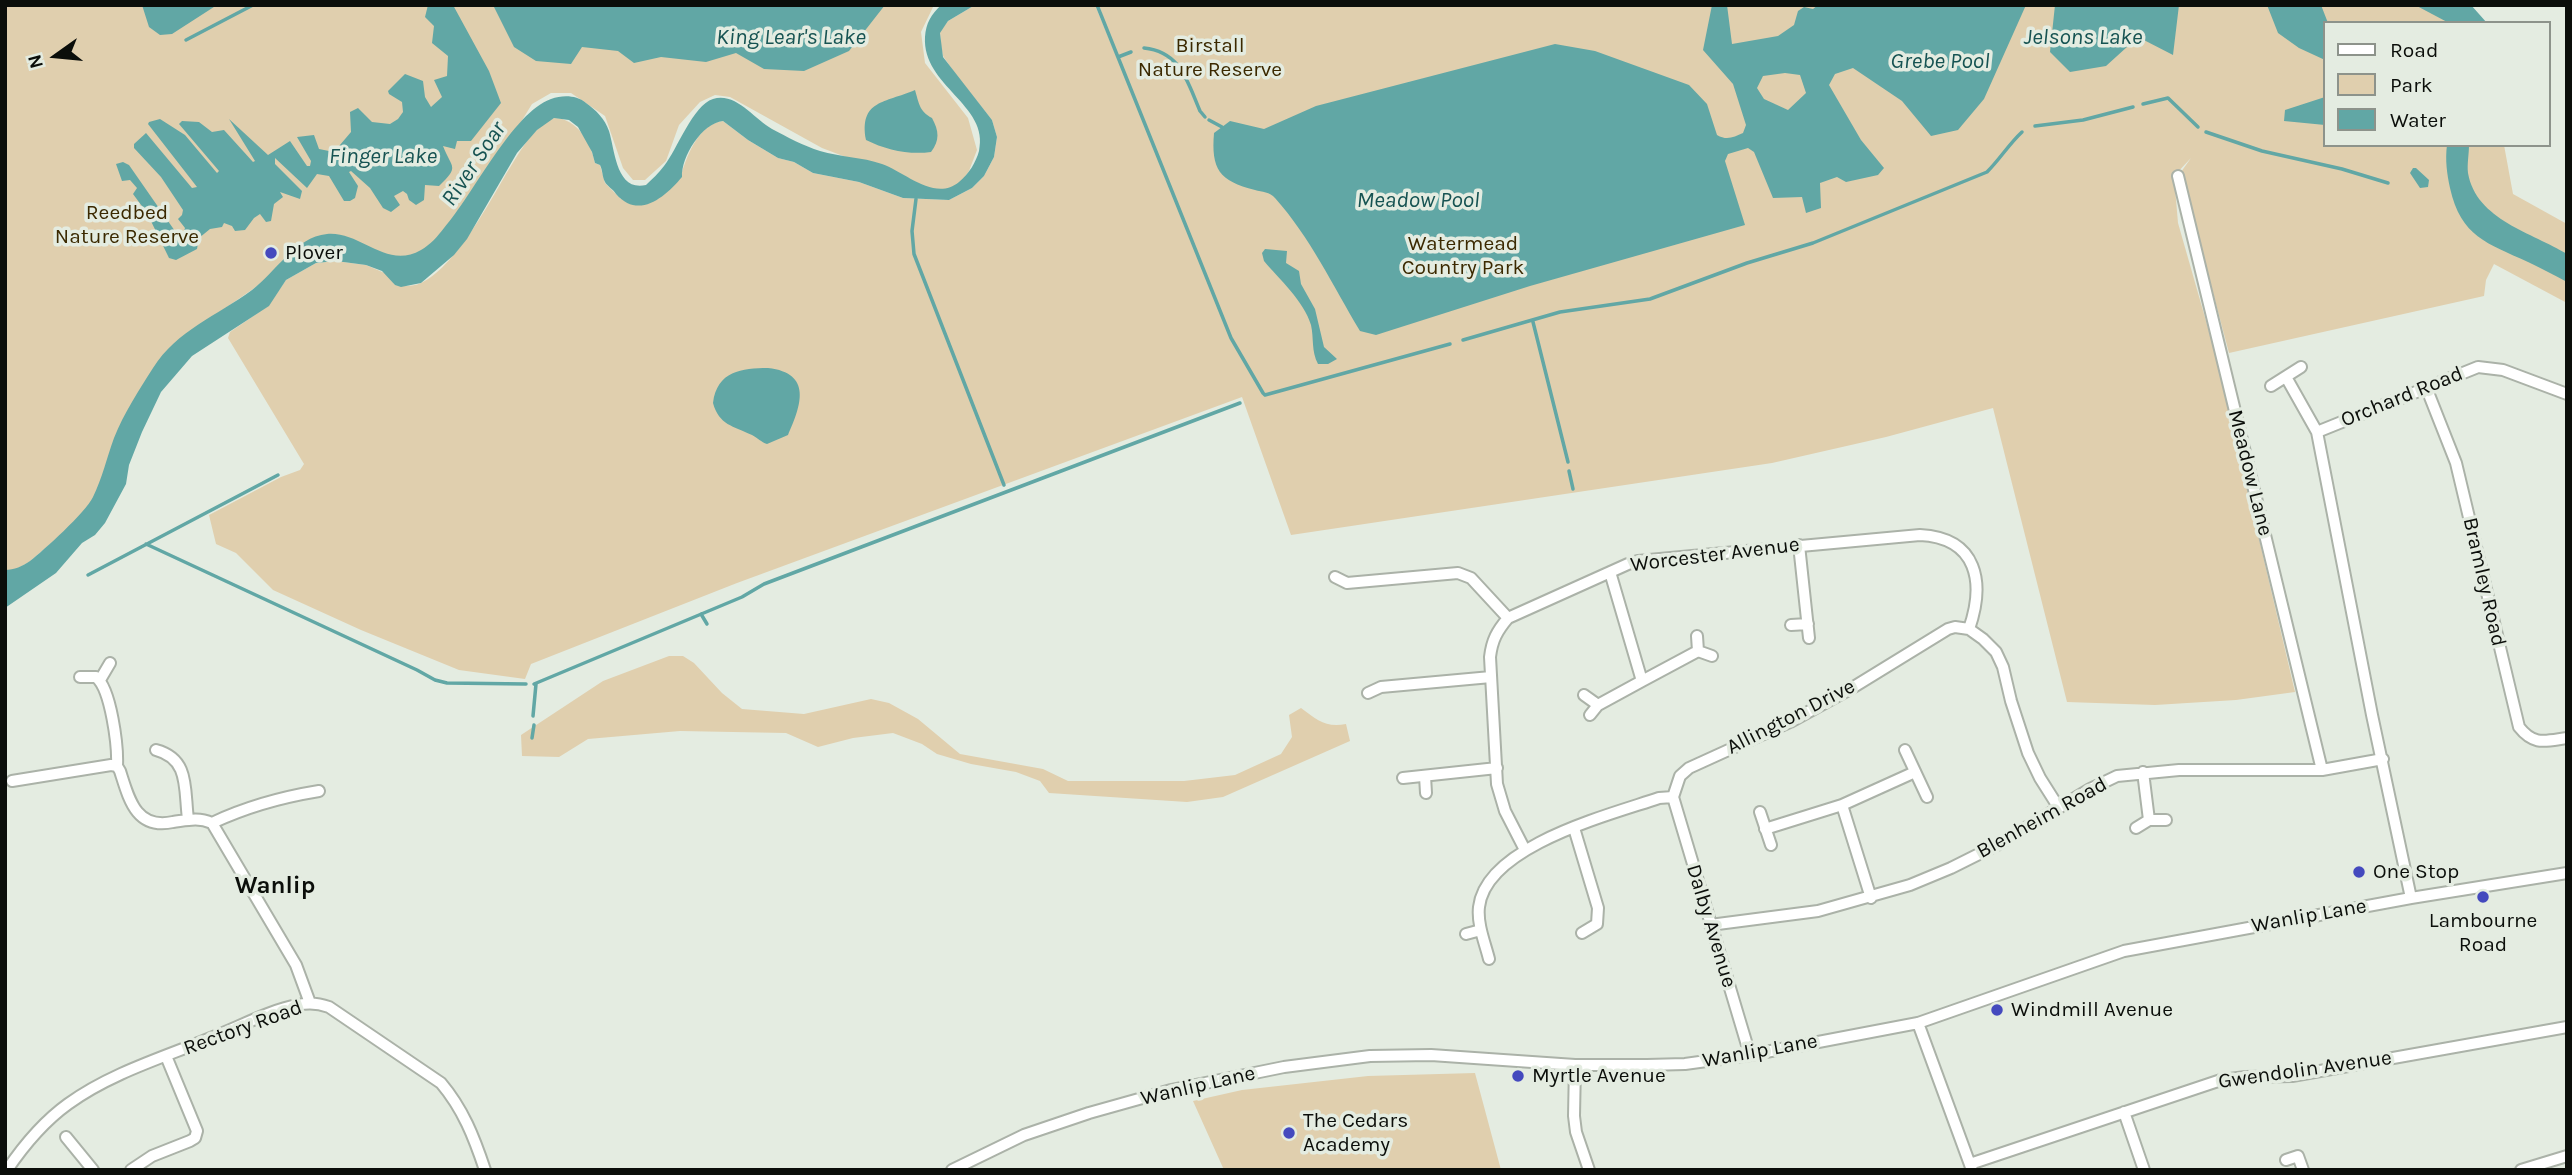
<!DOCTYPE html>
<style>
body{margin:0}
#map{position:relative;width:2572px;height:1175px;overflow:hidden;background:#e4ece1;font-family:Karla,sans-serif}
canvas{display:block}
.frame{position:absolute;inset:0;border:7px solid #0b0e0a;pointer-events:none}
.legend{position:absolute;left:2323px;top:21px;width:228px;height:126px;box-sizing:border-box;background:#e4ece1;border:2px solid #8d938b;margin:0;padding:9px 12px;list-style:none;font-size:21px;color:#0b0e0a}
.legend li{display:flex;align-items:center;gap:14px;height:35px}
.legend b{width:35px;border:2px solid #8d938b}
.north{position:absolute;left:21px;top:21px;width:70px;height:70px;-webkit-text-stroke:5px #e4ece1;paint-order:stroke;rotate:255deg;font-size:19px;font-weight:700;line-height:28px;text-align:center;color:#0b0e0a}
.north::after{content:'';display:block;margin:auto;width:24px;height:32px;background:#0b0e0a;clip-path:polygon(50% 0,100% 100%,50% 72%,0 100%)}
</style>
<div id="map">
<canvas width="2572" height="1175"></canvas>
<div class="frame"></div>
<ul class="legend">
<li><b style="height:9px;background:#fff"></b>Road</li>
<li><b style="height:19px;background:#e0cfae"></b>Park</li>
<li><b style="height:19px;background:#61a7a5"></b>Water</li>
</ul>
<div class="north">N</div>
</div>
<script>
const context = document.querySelector('canvas').getContext('2d');
context.lineJoin = 'round';
function fill(path, color) { context.fillStyle = color; context.fill(path, 'evenodd'); }
function stroke(path, color, width, dash) { context.strokeStyle = color; context.lineWidth = width; context.lineCap = dash ? 'butt' : 'round'; context.setLineDash(dash || []); context.stroke(path); }
function drawText(font, color, halo, rows, align = 'center') {
  context.font = font + ' Karla,sans-serif'; context.lineWidth = 7; context.setLineDash([]); context.textBaseline = 'middle'; context.strokeStyle = halo; context.fillStyle = color; for (const [text, x, y, turn = 0] of rows) {
    context.save(); context.translate(x, y); context.rotate((+turn || 0) * Math.PI / 180); context.textAlign = isNaN(turn) ? turn : align; if (halo) context.strokeText(text, 0, 0); context.fillText(text, 0, 0); context.restore();
  }
}
fill(new Path2D(`
 M5,5H934L921,32L925,63L968,118L977,150L969,171L957,188L941,193L822,148L730,97L715,95L700,102L679,125L666,161L645,180H633L623,168L605,116L571,93H551L532,104L472,202L420,260L405,263L320,238L253,289L179,340L102,500L29,562L5,576Z
 M975,5H1095L1120,65L1099,5H2468L2479,23H2325V145H2504L2513,194L2567,224V303L2494,264L2486,280L2484,296L2229,353L2181,172L2191,158L2174,176L2178,223L2216,356L2295,692L2236,700L2155,705L2067,702L1993,408L1886,437L1772,463L1291,535L1242,397L737,583L531,664L525,679L459,670L361,630L273,590L236,553L216,544L209,515L281,477L300,470L304,464L228,338L230,332L268,306L286,280L316,263L336,261L366,265L387,274L395,285C404,286 412,287 421,283C453,269 489,204 506,174C519,154 531,128 554,118C577,118 591,143 595,163L600,165L605,183L621,199L682,177V172C688,153 700,123 723,121L748,140L778,158L794,162L813,173L859,182L903,198L949,200L972,188L984,176L994,157L997,137L992,120L956,75L943,56L941,46L940,32L948,21Z
 M669,656H683L694,663L722,693L742,709L804,714L871,699L889,703L918,719L960,754L1043,769L1068,781H1184L1235,775L1281,754L1292,737L1289,715L1301,708C1317,720 1326,728 1346,724L1350,741L1223,797L1187,802L1049,793L1040,781L1016,772L971,764L937,754L922,744L893,733L853,738L818,747L786,733L680,731L588,739L559,757L522,756L521,735L603,681Z
 M1475,1073L1501,1170H1224L1193,1101L1242,1090L1368,1076Z`), '#e0cfae');
fill(new Path2D(`
 M142,5H217L172,34L160,35L149,27Z
 M428,5H453L489,71L501,103L471,141H457L455,149L443,146C452,169 460,166 439,186L425,185L424,200L416,205L409,200L407,194L403,191L394,196L400,205L391,212L383,208L370,188L351,171L349,172L358,186L355,198L350,201H344L329,176L317,174L307,188L275,158V164L302,191L300,199L280,192L283,197L274,204L271,221L266,222L260,214L254,218L245,230L235,231L232,226L224,223L222,227L210,229L199,238L197,249L176,260L169,258L147,213L133,194L137,188L130,180L122,181L116,164L123,162L129,165L177,234H183L185,228L178,219L182,215L183,210L161,177L134,148V144L146,133L192,188L197,187L148,124L149,122L160,119L185,135L217,173L219,171L179,124L182,121L199,122L212,132L224,130L253,162L255,161L229,119L268,155L290,141L307,166H310L311,161L297,137L314,135L319,149L334,152L351,132L350,112L358,108L372,122L390,124L398,119L403,112L402,102L389,94L388,91L405,74L423,81L425,97L431,107L442,97L434,80L447,76L448,56L432,43L434,26L425,17Z
 M493,5H885L849,51L804,71L764,69L736,53L706,62L661,57L634,63L618,51L582,47L571,64L536,61L514,47Z
 M941,5H975L948,21L940,33L943,57L992,120L997,137L994,157L984,176L972,188L949,200L903,198L859,182L813,173L794,162L778,158L748,140L723,121C702,123 681,157 682,177C665,197 639,220 616,194C614,190 606,185 605,182C602,177 603,171 600,165L595,163L592,152L578,127L569,120L554,118L537,130L517,153L467,239L454,255L421,283L401,287L395,285L382,271L366,265L336,261L316,263L286,280L269,306L192,356L161,392L142,432L129,465L126,484L105,523L95,535L82,543L56,573L5,608V570C14,570 23,566 30,561C44,550 85,513 93,497C102,479 107,457 114,438C124,413 139,390 153,368C177,330 217,316 252,290C275,273 295,237 327,234C361,231 386,270 421,250C430,245 438,236 444,228C473,195 513,112 551,99C563,95 576,95 586,103C596,110 605,119 609,131C615,150 616,192 646,185C652,179 659,173 664,166C677,150 693,105 713,99C736,92 754,119 772,129C787,137 804,146 820,151C840,157 862,157 882,164C905,172 935,202 959,182C969,174 976,162 979,151C990,105 922,86 925,37C926,23 931,15 941,5Z
 M1712,5H1727L1732,44L1778,36L1794,25L1798,11L1804,7L1813,9L1818,5H2026L1984,99L1958,130L1931,136L1902,101L1853,68L1835,74L1829,85L1861,140L1884,168L1878,175L1846,182L1837,177L1820,183L1821,208L1806,213L1802,197L1773,198L1754,152L1748,148L1728,154L1725,161L1745,225L1530,286L1376,335L1360,331C1333,286 1310,237 1275,198C1270,192 1262,192 1255,190C1219,181 1211,169 1214,133L1230,121L1264,129L1316,106L1555,44L1595,51L1689,85L1707,104L1717,135C1727,141 1734,137 1743,133L1746,125L1733,84L1703,50ZM1785,73L1800,75L1806,93L1788,110L1764,99L1757,88L1763,76Z
 M2055,5H2179L2173,55L2138,37L2106,66L2070,72L2050,52Z
 M2267,5H2321L2328,23H2325V60L2299,48L2278,33Z
 M2415,5H2471L2487,23H2449Z
 M915,90C919,103 919,111 932,118C939,131 940,140 931,152C909,155 886,150 866,140C859,100 885,103 915,90Z
 M2325,97V125L2284,121L2285,110Z
 M2447,145H2469C2469,154 2467,164 2468,173C2476,220 2533,233 2567,254V282C2554,275 2541,268 2528,262C2487,243 2461,237 2450,188C2447,174 2445,160 2447,145Z
 M2413,168H2416L2429,180L2428,187L2420,188L2410,173Z
 M1265,249L1287,251L1286,263L1299,271L1301,284L1315,309L1324,347L1337,359L1328,364H1318C1311,351 1314,338 1311,325C1304,301 1279,279 1264,261L1262,253Z
 M768,368C813,373 801,406 788,435L767,444C761,442 758,438 752,435C733,426 719,425 713,403C717,371 742,368 768,368Z`), '#61a7a5');
stroke(new Path2D(`
 M1097,5L1231,338L1263,393L1265,395L1450,344
 M186,40L253,5
 M1144,48C1181,52 1187,81 1200,111L1205,117
 M1118,57L1131,52
 M2143,104L2168,98L2198,127
 M1209,120L1222,127
 M2035,126L2083,120L2133,107
 M2206,132L2262,151L2342,169L2388,183
 M916,199L912,231L914,254L1004,485
 M1533,322L1568,462
 M1463,340L1560,312L1650,299L1747,263L1813,243L1987,172C2000,159 2009,144 2022,132
 M1569,471L1573,489
 M146,544L417,670L435,680L447,683L526,684
 M88,575L278,475
 M701,614L707,624
 M534,684L742,597L764,584L1240,403
 M533,716L536,684
 M532,738L534,725`), '#61a7a5', 3.5);
const minor = new Path2D(`
 M2178,176L2322,770
 M2286,377L2317,432L2372,715L2411,898
 M2271,386L2301,367
 M2426,387L2456,463L2519,727C2534,746 2545,741 2567,738
 M2317,432L2478,367L2503,370L2567,394
 M1799,545L1809,638
 M1335,577L1347,583L1458,573L1471,578L1508,618
 M1791,625L1808,624
 M1697,636L1698,651L1712,656
 M80,677H96C111,689 118,746 117,766
 M100,680L110,663
 M1642,681L1698,651
 M1368,693L1381,687L1491,677
 M1584,695L1598,705
 M1590,715L1598,705L1642,681L1610,572
 M156,750C190,759 184,789 188,819
 M1905,750L1927,797
 M1425,776L1426,793
 M1403,778L1497,768
 M12,781L111,765L117,766L120,771C129,799 136,830 173,822C188,820 198,817 212,823L296,965L310,1003
 M1673,797L1750,1055
 M1842,805L1915,772
 M1760,812L1771,845
 M2149,820H2166
 M212,823C246,807 282,797 319,791
 M1574,828L1598,908L1597,924L1582,933
 M2136,828L2149,820L2143,772
 M1765,829L1842,805L1871,898
 M1525,850L1505,811L1497,784L1490,657C1492,640 1497,631 1508,618L1628,564L1638,561L1920,535C1978,538 1985,583 1969,629
 M1710,925L1818,911L1910,885L1951,868L1997,845L2090,789L2117,776L2179,770H2322L2383,759
 M1466,934L1481,930
 M1489,959C1485,943 1477,924 1479,907C1486,846 1609,815 1659,798L1673,797L1680,776L1689,768L1790,722L1852,688L1948,629L1955,627L1969,629L1983,639L1996,652L2003,667L2011,701L2028,753L2040,778L2059,808
 M1918,1023L1972,1170
 M1575,1065L1574,1116L1576,1132L1589,1170
 M2124,1112L2144,1170
 M66,1137L93,1170
 M2286,1160L2298,1156L2303,1170
 M1970,1164L2221,1080L2246,1077L2292,1076L2567,1027
 M7,1170C24,1145 43,1122 68,1104C112,1072 168,1056 218,1035C243,1025 271,1010 298,1005C309,1002 318,1003 329,1007L441,1083C463,1109 474,1137 485,1170
 M131,1170L152,1156L190,1141L195,1138L197,1131L166,1056
 M952,1170L1024,1135L1089,1113L1171,1090L1284,1067L1370,1056L1431,1055L1575,1065H1647L1685,1064L1750,1055L1918,1023L2124,951L2411,898L2567,873
 M2521,1170L2567,1156`);
stroke(minor, '#abb2a8', 14);
stroke(minor, '#fff', 10);
for (const [x, y, r, color] of [
 [271,253,7,"#4449be"],
 [2359,872,7,"#4449be"],
 [2483,897,7,"#4449be"],
 [1997,1010,7,"#4449be"],
 [1518,1076,7,"#4449be"],
 [1289,1133,7,"#4449be"]
]) { const dot = new Path2D(); dot.arc(x, y, r, 0, 2 * Math.PI); context.fillStyle = color; context.fill(dot); stroke(dot, '#e4ece1', 2.5); }
drawText('21px', '#3b2900', '#e4ece1', [
 ["Birstall",1210,46],
 ["Nature Reserve",1210,70],
 ["Reedbed",127,213],
 ["Nature Reserve",127,237],
 ["Watermead",1463,244],
 ["Country Park",1463,268]
]);
drawText('21px', '#0b0e0a', '#e4ece1', [
 ["Plover",285,253],
 ["One Stop",2373,872],
 ["Lambourne",2483,921,"center"],
 ["Road",2483,945,"center"],
 ["Windmill Avenue",2011,1010],
 ["Myrtle Avenue",1532,1076],
 ["The Cedars",1303,1121],
 ["Academy",1303,1145]
], 'left');
drawText('21px', '#0b0e0a', '#e4ece1', [
 ["Orchard Road",2402,397,-22],
 ["Meadow Lane",2250,473,76],
 ["Worcester Avenue",1715,555,-7],
 ["Bramley Road",2484,582,77],
 ["Allington Drive",1791,717,-27],
 ["Blenheim Road",2042,818,-29],
 ["Wanlip Lane",2309,916,-10],
 ["Dalby Avenue",1711,926,73],
 ["Rectory Road",243,1028,-20],
 ["Wanlip Lane",1760,1051,-10],
 ["Gwendolin Avenue",2305,1070,-8],
 ["Wanlip Lane",1198,1086,-13]
]);
drawText('italic 23px', '#165352', '#e4ece1', [
 ["King Lear's Lake",791,37],
 ["Jelsons Lake",2083,37],
 ["Grebe Pool",1940,61],
 ["Finger Lake",383,156],
 ["River Soar",474,164,-56],
 ["Meadow Pool",1418,200]
]);
drawText('bold 24px', '#0b0e0a', '#e4ece1', [
 ["Wanlip",275,886]
]);
</script>
